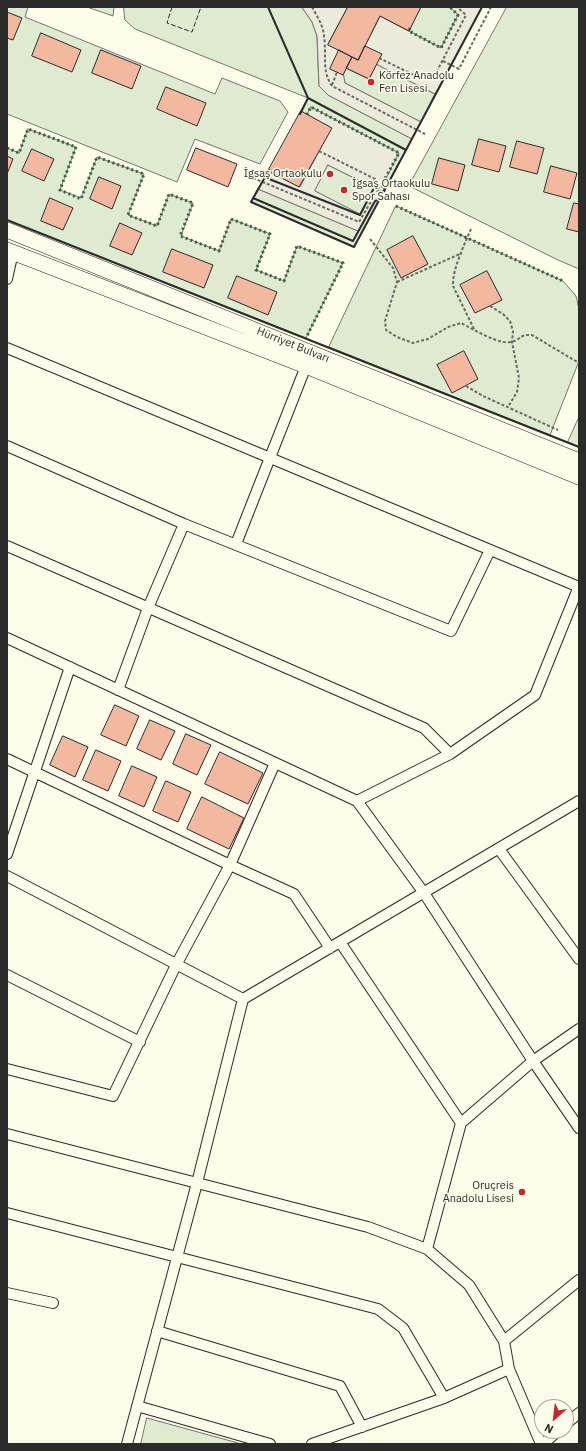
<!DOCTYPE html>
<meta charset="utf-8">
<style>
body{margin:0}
#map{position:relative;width:586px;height:1451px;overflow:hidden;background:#fdfbea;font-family:"IBM Plex Sans",sans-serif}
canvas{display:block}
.frame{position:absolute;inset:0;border:8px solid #2b2b2b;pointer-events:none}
.north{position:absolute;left:534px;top:1399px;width:40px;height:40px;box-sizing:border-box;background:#fdfbea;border:1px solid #a9a89e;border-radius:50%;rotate:208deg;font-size:11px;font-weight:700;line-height:16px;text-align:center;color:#2b2b2b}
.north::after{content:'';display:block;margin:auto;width:14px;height:18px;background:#c62828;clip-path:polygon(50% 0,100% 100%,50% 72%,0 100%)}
</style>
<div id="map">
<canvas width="586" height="1451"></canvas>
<div class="frame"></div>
<div class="north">N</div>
</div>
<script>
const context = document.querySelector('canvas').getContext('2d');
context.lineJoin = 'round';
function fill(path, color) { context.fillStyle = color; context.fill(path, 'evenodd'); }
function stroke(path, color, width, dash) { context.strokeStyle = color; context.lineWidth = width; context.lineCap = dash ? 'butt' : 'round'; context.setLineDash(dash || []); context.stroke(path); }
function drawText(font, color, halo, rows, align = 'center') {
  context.font = font + ' "IBM Plex Sans",sans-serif'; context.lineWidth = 3; context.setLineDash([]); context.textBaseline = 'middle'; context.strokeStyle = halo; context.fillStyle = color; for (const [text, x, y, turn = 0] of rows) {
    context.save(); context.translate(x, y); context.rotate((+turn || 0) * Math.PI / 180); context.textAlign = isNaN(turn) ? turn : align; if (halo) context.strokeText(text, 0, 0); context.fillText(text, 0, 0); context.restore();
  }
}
const green = new Path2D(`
 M7,7H28L25,17L215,94L222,78L280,101L288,112L260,164L195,139L177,182L7,114Z
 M88,7H114L113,16L87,7Z
 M124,7H302L312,22L317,36L319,86L328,95L412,139L384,192L382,184L399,153L311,107L307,115L301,111L308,98L135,29L125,20Z
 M421,7H450L458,15L441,48L409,31Z
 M507,7H579V269L558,260L409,186Z
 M376,64L435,94L421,122L345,83L343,75L346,68L369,79Z
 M28,129L76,147L60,190L81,198L97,157L144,174L128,215L157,226L169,194L193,203L181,236L219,251L231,219L270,234L256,270L284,281L297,246L343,263L306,338L7,220V148L19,153Z
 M328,165L374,188L360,215L315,191Z
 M258,189L358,231L375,201L380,199L354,247L251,202Z
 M396,206L563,281L576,296L579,309V361L550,435L329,347Z
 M579,417V447L568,442Z
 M147,1418L238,1443L237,1444H141Z`);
fill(green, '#deebd1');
stroke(green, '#74746e', 1);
const parking = new Path2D(`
 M302,7H348L328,44L339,50L345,83L421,122L412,139L328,95L319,86L317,36L312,22Z
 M450,7H482L435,94L376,64L365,46L380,16L441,48L458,15Z
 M311,107L399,153L383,184L384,192L380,199L375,201L358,231L258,189L268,171L300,187L331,128L307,115ZM328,165L374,188L360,214L315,191Z`);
fill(parking, '#eceadb');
stroke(parking, '#74746e', 1);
const building = new Path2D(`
 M348,7H421L409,31L380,16L358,60L328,45Z
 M7,12L22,18L13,40L7,38Z
 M41,33L81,50L72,72L32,56Z
 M365,46L382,54L369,79L346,68L352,57L358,60Z
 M101,50L141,66L132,89L92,73Z
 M339,50L352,57L343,75L330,69Z
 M166,87L206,103L197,126L157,109Z
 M301,111L332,128L299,187L268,171Z
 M479,139L506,146L499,172L472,165Z
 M517,141L544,148L537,174L510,167Z
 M196,148L237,164L228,187L187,170Z
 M32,149L54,159L44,181L22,171Z
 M7,156L13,159L7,174Z
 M439,158L465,165L458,191L432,184Z
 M551,166L577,173L570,199L544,192Z
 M99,177L121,186L112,209L90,199Z
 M50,198L73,208L63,230L41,221Z
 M574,203L579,204V232L567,229Z
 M120,223L142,233L132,255L110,246Z
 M413,236L428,264L401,278L387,250Z
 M172,249L213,265L204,288L163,272Z
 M487,271L502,300L475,313L460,285Z
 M237,276L277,292L268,315L228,298Z
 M464,351L478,379L452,393L437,365Z
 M115,705L139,716L126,746L101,735Z
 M150,720L175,731L161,760L137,749Z
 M186,734L211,745L197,775L173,764Z
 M63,736L88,747L75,777L50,765Z
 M96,750L121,761L108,791L83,780Z
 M220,752L263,773L248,804L205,784Z
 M132,766L157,777L144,807L119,796Z
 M166,781L191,792L178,822L153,811Z
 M202,797L244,818L229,849L187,829Z`);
fill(building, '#f2b8a0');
stroke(building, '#2b2b2b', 1);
const minor = new Path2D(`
 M7,279L13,252
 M7,348L579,587
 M7,446L184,524L451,631L490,550
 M236,544L308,361
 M7,546L424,728L450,754
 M7,638L357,801L424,893L533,1061L579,1128
 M118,690L148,608L184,524
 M7,759L230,865L294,894L330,948
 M357,801L450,754L535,695L579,586
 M499,849L579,959
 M7,854L70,667
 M7,876L243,999L579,801
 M340,942L461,1123
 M7,975L140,1042
 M7,1069L113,1096L176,965L230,865L275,763
 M7,1134L368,1227L427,1249L469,1285L504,1341L509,1369L541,1444
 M7,1213L378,1309L403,1328L444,1398
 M427,1249L461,1123L533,1061L579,1029
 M7,1293L53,1303
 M157,1331L340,1386L362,1427
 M504,1341L579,1280
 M137,1406L270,1444
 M566,1424L579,1413
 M127,1444L197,1183L243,999
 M312,1444L444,1398L509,1369
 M543,1444L558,1431`);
const secondary = new Path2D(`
 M7,230L579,461
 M7,250L306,366L579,477`);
stroke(minor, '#2b2b2b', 12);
stroke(secondary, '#2b2b2b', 16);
stroke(new Path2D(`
 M312,7C317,16 323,25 324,36C327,54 321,70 332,86L425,134
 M379,58L422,79L435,75L466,15L457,7
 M443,61L459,69L491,7
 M332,85L337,72
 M319,151L375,179L382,196L393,194
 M253,178L359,222L379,188
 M471,229C465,243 452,270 453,286L474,329
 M370,239L393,268L397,282L385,321L386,330L397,337L413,343L428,339L448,327L461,323C473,329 499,345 511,342C521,340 519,334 532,335L579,363
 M397,282L462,253
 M490,306L503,314L510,321L513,331L512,342L519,378L517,392L508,407
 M466,386L483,396L558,430`), '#6a6964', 2, [3, 2]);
stroke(minor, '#fdfbea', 10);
stroke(secondary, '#fdfbea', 15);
stroke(new Path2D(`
 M410,28L409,31L441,48L458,15L450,7
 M307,115L311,107L399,153L382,184L384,192
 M7,148L19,153L28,129L76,147L60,190L81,199L97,157L144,174L128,215L157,226L169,194L193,203L180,236L219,251L231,219L270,234L256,270L284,281L297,246L343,263L306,338
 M396,206L563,281`), '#34623c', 3, [2, 3]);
stroke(new Path2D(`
 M172,7L167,23L192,32L201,7`), '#2b2b2b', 1, [5, 2]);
stroke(new Path2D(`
 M268,7L308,98L406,150L482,7
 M300,114L308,98
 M269,170L251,202L354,247L406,150
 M264,177L360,215L374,188
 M253,198L353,241L375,201L380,199
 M7,220L579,447`), '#2b2b2b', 2);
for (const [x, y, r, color] of [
 [371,82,4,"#c62828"],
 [330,174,4,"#c62828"],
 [344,190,4,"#c62828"],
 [522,1192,4,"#c62828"]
]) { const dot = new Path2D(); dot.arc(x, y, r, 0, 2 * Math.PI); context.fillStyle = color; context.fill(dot); stroke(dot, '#fdfbea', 1.5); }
drawText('11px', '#2b2b2b', '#fdfbea', [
 ["Körfez Anadolu",379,76],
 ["Fen Lisesi",379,89],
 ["İgsaş Ortaokulu",322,174,"right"],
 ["İgsaş Ortaokulu",352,184],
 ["Spor Sahası",352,197],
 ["Oruçreis",514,1186,"right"],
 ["Anadolu Lisesi",514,1199,"right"]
], 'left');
drawText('11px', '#2b2b2b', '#fdfbea', [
 ["Hürriyet Bulvarı",293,345,22]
]);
</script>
